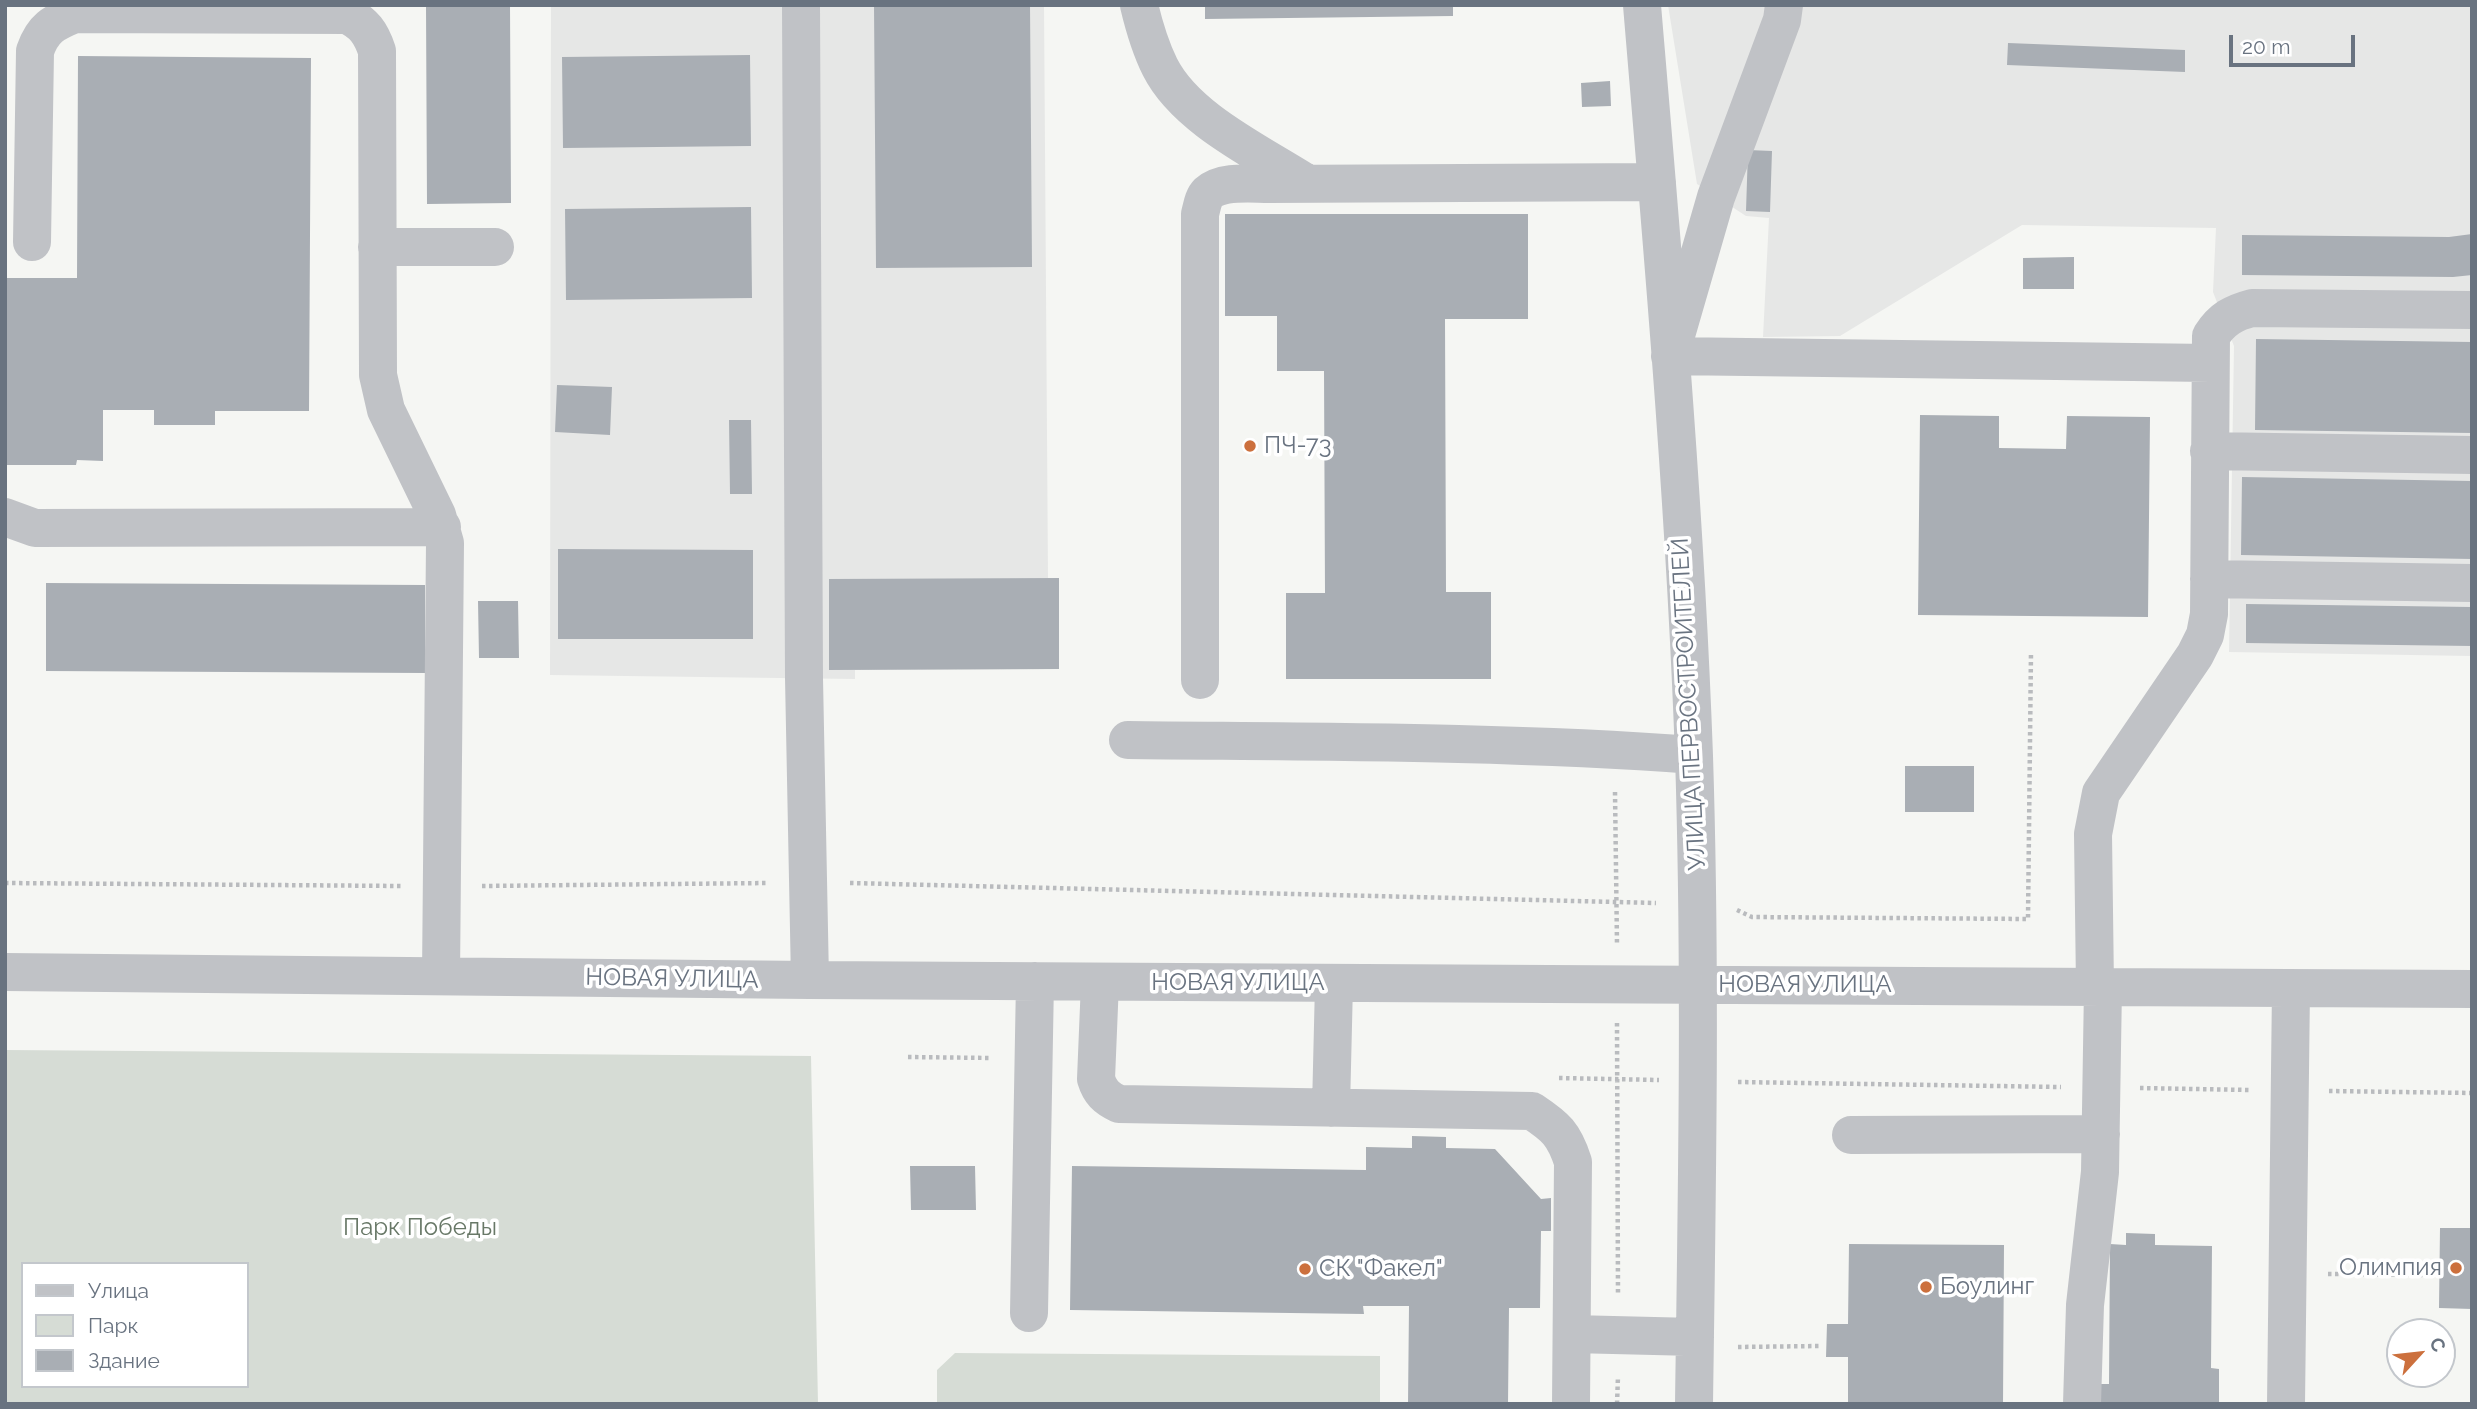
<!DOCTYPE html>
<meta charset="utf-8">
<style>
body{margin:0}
#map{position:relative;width:2477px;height:1409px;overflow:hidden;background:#f5f6f3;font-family:Raleway,sans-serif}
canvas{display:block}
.frame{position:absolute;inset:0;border:7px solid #697380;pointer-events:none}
.legend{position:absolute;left:21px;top:1262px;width:228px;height:126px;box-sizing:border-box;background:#fff;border:2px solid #c3c7cc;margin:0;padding:9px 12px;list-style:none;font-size:21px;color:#697380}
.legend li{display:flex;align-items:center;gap:14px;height:35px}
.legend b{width:35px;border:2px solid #c3c7cc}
.north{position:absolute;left:2386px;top:1318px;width:70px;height:70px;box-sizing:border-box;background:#fff;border:2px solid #c3c7cc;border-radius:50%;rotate:63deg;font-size:19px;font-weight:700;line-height:28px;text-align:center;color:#697380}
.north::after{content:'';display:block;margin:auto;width:24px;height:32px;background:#cc703d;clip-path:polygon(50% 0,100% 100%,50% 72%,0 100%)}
.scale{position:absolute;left:2229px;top:35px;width:126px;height:32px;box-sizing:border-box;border:4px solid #697380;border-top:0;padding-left:9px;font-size:21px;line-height:24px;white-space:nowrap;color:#697380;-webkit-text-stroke:5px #fff;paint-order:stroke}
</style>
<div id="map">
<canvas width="2477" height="1409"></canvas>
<div class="frame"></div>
<ul class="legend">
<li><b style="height:9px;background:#c0c2c6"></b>Улица</li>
<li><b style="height:19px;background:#d6dcd5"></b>Парк</li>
<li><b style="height:19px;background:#a9aeb4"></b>Здание</li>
</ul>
<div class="north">С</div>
<div class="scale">20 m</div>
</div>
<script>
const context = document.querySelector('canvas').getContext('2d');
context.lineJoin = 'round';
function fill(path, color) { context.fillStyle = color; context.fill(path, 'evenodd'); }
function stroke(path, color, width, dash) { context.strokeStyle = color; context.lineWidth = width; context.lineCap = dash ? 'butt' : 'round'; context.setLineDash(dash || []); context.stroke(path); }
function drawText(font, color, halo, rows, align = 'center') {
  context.font = font + ' Raleway,sans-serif'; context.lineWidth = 7; context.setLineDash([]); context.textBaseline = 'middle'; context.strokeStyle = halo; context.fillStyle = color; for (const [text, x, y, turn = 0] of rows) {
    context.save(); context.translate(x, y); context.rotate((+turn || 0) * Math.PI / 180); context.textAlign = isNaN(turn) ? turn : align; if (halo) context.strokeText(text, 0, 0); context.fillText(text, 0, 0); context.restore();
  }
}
fill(new Path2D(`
 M551,5H1044L1048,578H1059V669L855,670V679L550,675Z
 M1668,5H2472V656L2229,652L2234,346L2213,292L2216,228L2022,225L1840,336L1763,337L1769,218L1746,216L1697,184Z`), '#e6e7e6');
fill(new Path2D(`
 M5,1050L811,1056L818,1404H5ZM23,1264H247V1386H23Z
 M955,1353L1380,1356V1404H937V1370Z`), '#d6dcd5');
fill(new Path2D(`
 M510,5L511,203L427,204L426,6Z
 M874,5H1030L1032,267L876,268Z
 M1205,5H1453V16L1205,19Z
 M2008,43L2185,50V72L2007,65Z
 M750,55L751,146L563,148L562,57Z
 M78,56L311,58L309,411H215V425H154V410H103V461L77,460L76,465H5V278H77Z
 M1610,81L1611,106L1582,107L1581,83Z
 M1748,150L1772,151L1770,212L1746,211Z
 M751,207L752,298L566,300L565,209Z
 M1225,214H1528V319H1445L1446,592H1491V679H1286V593H1325L1324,371H1277V316H1225Z
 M2472,234V275L2453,277L2242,275V235L2449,237Z
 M2074,257V289H2023V258Z
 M2256,339L2472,342V433L2255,430Z
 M557,385L612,387L610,435L555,432Z
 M1920,415L1999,416V448L2066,449L2067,416L2150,417L2148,617L1918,615Z
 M729,420H751L752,494H730Z
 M2242,477L2472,481V559L2241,555Z
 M558,549L753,550V639H558Z
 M1059,578V669L829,670V579Z
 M46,583L425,585V673L46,671Z
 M478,601H518L519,658H479Z
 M2246,604L2472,607V646L2246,643Z
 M1905,766H1974V812H1905Z
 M1412,1136L1446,1137V1148L1495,1149L1541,1199L1551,1198V1231H1541L1540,1308H1509L1508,1404H1408L1409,1306H1363L1364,1314L1070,1310L1072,1166L1366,1170V1147L1412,1148Z
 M910,1166H975L976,1210H911Z
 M2440,1228H2472V1309L2439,1308Z
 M2126,1233L2155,1234V1245L2212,1246L2211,1368L2219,1369V1402H2210V1404H2097V1384H2109L2110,1244L2126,1245Z
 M1849,1244L2004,1245L2003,1404H1848V1357H1826L1827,1324H1848Z`), '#a9aeb4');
stroke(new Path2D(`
 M1615,792L1617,944
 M5,883L403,886
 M850,883L1656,903
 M482,886L767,883
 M1737,910L1752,917L2028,919L2031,652
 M1617,1023L1618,1294
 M908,1057L992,1058
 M1559,1078L1659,1080
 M1738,1082L2061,1087
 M2140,1088L2250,1090
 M2329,1091L2472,1093
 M2328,1274L2425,1275
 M1738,1347L1819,1346
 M1617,1404L1618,1376`), '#b9bbbe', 4.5, [3.5, 3.5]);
stroke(new Path2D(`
 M801,5L804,678L810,980
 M1139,5C1144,26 1150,47 1160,67C1186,119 1260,153 1308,184
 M1642,5C1663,255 1685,506 1694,756C1701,972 1697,1188 1694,1404
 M1784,5L1782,20L1716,197L1670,356L2210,363
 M32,242L35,51C43,28 53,23 75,14L347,15C364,23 371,33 377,51L378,375L386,410L437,515L445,543L441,976
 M377,247H495
 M2209,451L2472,455
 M5,517L35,528L442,527
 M2209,579L2472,583
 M1200,680V214C1202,207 1203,198 1208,193C1222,180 1251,184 1269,184L1657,182
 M1128,740C1316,742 1506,741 1694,755
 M5,972L810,980L2472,989
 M1100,982L1096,1079C1100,1092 1106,1098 1119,1104L1532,1111C1556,1127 1564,1134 1573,1162L1571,1404
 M2095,987L2093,834L2101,793L2195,655L2205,635L2209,614L2211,336C2222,319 2233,313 2252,308L2472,310
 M1331,1108L1334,984
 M1851,1135L2101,1134
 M1029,1313L1035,981
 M1572,1334L1695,1337
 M2082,1404L2085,1305L2100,1172L2103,987
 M2286,1404L2291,988`), '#c0c2c6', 38);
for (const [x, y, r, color] of [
 [1250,446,7,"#cc703d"],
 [2456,1268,7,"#cc703d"],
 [1305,1269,7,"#cc703d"],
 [1926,1287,7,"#cc703d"]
]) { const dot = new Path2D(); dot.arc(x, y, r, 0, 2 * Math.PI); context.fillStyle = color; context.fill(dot); stroke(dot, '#fff', 2.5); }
drawText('24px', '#697380', '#fff', [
 ["ПЧ-73",1264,446],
 ["Олимпия",2442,1268,"right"],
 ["СК \"Факел\"",1319,1269],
 ["Боулинг",1940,1287]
], 'left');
drawText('24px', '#697380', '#fff', [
 ["УЛИЦА ПЕРВОСТРОИТЕЛЕЙ",1689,704,-93],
 ["НОВАЯ УЛИЦА",672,979,1],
 ["НОВАЯ УЛИЦА",1238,983],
 ["НОВАЯ УЛИЦА",1805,985]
]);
drawText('24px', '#687867', '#fff', [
 ["Парк Победы",420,1228]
]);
</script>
